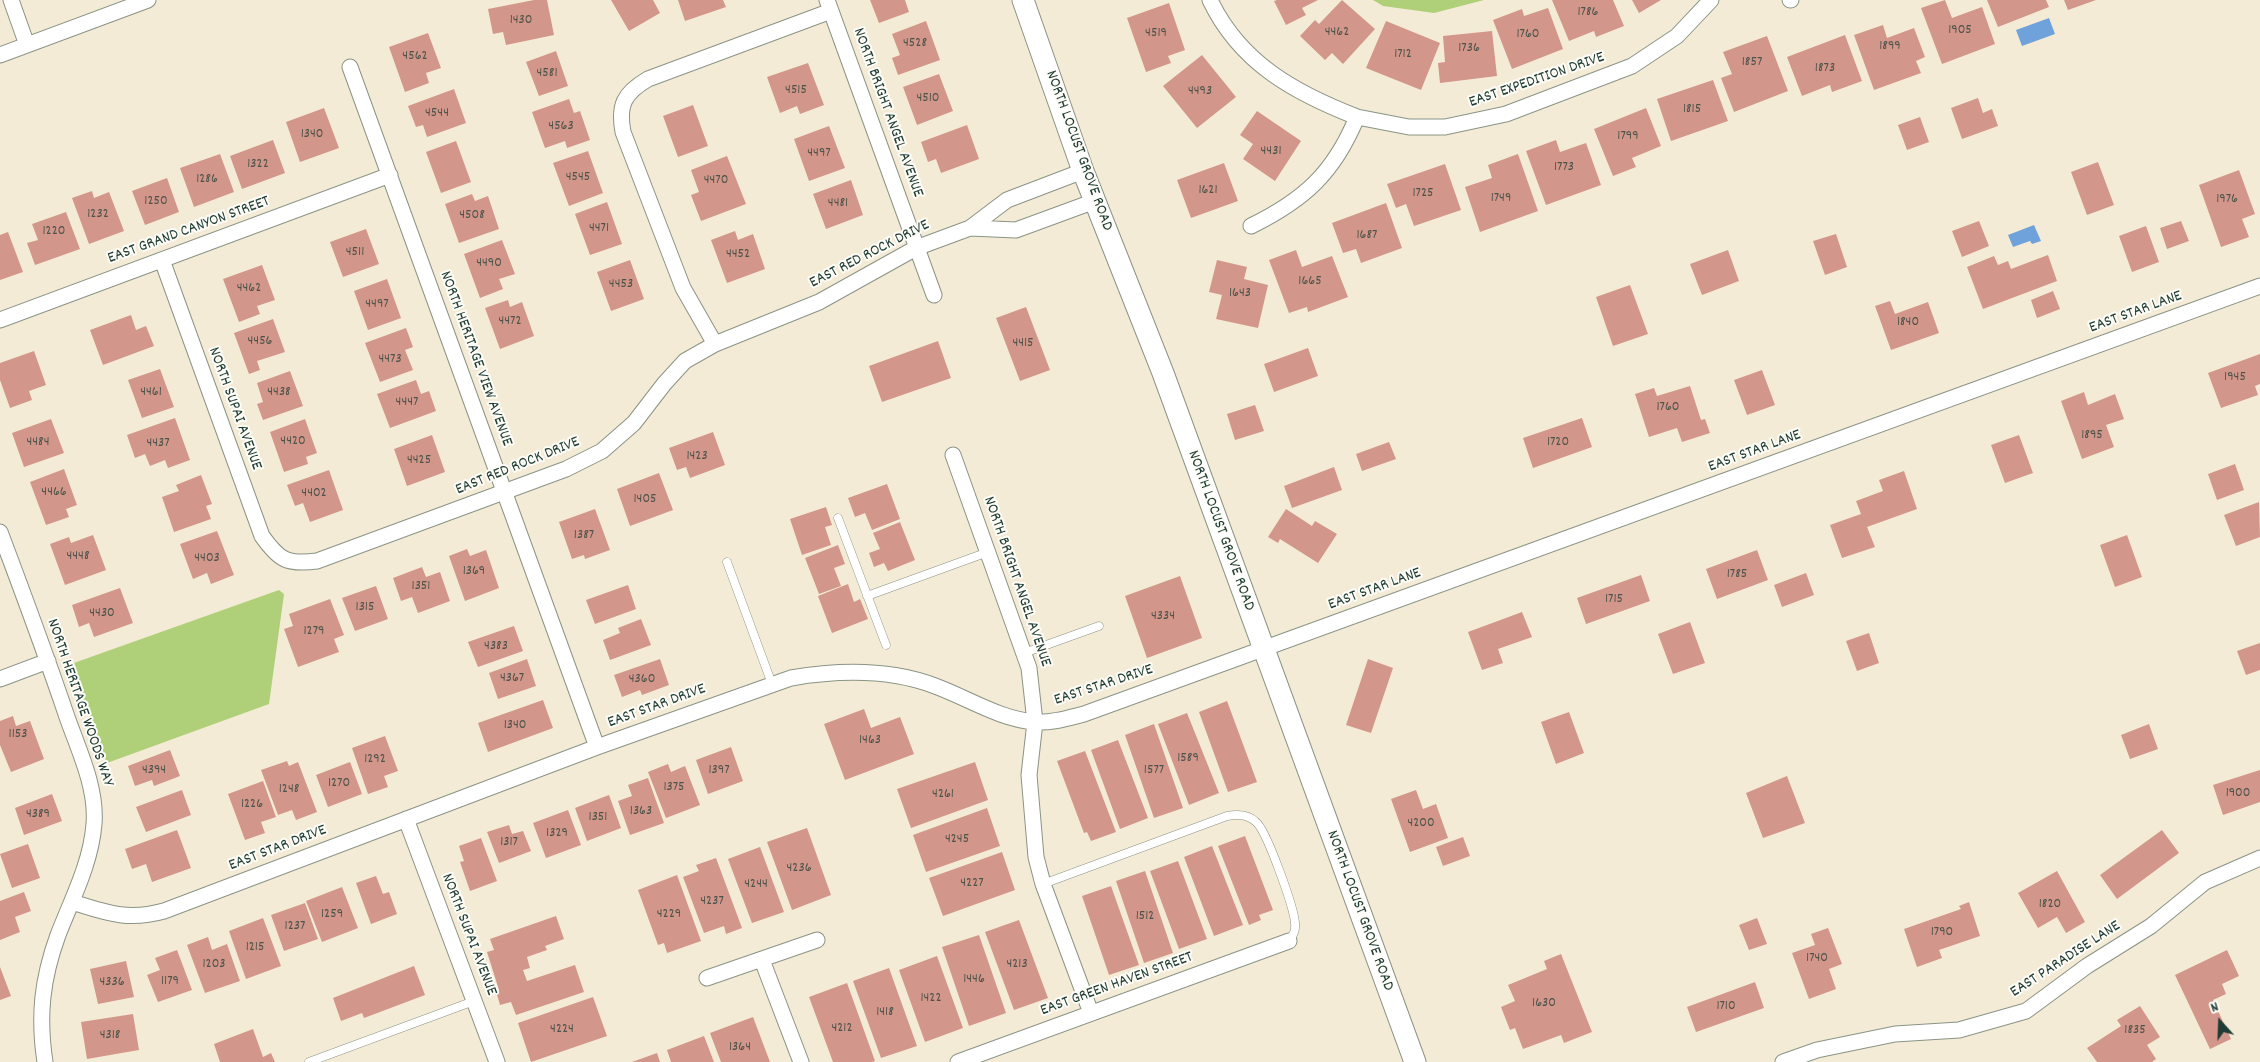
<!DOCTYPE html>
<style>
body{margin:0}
#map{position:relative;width:2260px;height:1062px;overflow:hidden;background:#f4ebd6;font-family:Dekko,sans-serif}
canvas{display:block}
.north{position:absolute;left:2195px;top:997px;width:50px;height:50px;-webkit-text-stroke:4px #fdfcf7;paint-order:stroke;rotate:340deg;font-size:14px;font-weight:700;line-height:20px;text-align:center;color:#1f3d34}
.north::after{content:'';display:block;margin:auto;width:18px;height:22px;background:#1f3d34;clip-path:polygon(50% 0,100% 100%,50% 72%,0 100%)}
</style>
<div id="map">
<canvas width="2260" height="1062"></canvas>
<div class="north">N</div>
</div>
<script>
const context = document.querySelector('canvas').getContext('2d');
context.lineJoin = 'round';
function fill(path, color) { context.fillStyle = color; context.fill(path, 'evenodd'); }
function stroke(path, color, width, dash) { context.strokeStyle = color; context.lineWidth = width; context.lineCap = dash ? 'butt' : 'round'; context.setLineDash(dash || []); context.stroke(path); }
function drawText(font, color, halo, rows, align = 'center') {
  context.font = font + ' Dekko,sans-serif'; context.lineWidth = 4; context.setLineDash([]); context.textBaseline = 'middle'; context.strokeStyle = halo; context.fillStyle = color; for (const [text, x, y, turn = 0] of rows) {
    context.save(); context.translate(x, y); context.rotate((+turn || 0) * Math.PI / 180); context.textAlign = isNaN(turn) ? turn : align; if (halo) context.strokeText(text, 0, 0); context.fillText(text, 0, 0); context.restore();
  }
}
fill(new Path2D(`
 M1373,0H1484L1434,13L1383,6Z
 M279,590L284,594L269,704L107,763L71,664Z`), '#afd078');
fill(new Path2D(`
 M2049,18L2055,34L2022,46L2016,30Z
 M2034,225L2041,241L2032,244L2030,241L2013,247L2008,235Z`), '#6fa2db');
fill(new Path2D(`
 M534,0H547L554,35L506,45L503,32L493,34L488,9Z
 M611,0H653L660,13L629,31Z
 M678,0H723L726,7L685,21Z
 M870,0H905L909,12L879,23Z
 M1277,0H1318L1302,8L1306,15L1286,25L1274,1Z
 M1342,0L1375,29L1343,64L1332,53L1325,60L1300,36L1315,20L1319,24Z
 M1552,0H1613L1624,26L1596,37L1594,31L1569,41Z
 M1632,0H1661L1639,13Z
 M1945,0L1952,18L1982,7L1995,44L1942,64L1921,8Z
 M1987,0H2046L2049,7L1998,27Z
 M2064,0H2096L2068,10Z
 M1169,3L1185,50L1168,56L1171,63L1146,72L1127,18Z
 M1548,8L1563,49L1512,69L1493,20L1522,9L1524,16Z
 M926,21L940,60L898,75L892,58L900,55L892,34Z
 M1386,21L1440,43L1421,90L1366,68Z
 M1883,25L1887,38L1914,28L1925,57L1916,61L1921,73L1874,90L1854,35Z
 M1492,31L1497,76L1440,83L1438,63L1445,62L1443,36Z
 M428,33L441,68L426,73L429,83L405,92L389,47Z
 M1845,35L1862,81L1832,92L1830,85L1802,96L1787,57Z
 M1767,36L1788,91L1734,112L1721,78L1732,74L1723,52Z
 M556,51L568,86L539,96L526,62Z
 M1202,55L1236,97L1197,128L1163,86Z
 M808,63L824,105L800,114L797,106L780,113L767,77Z
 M939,74L953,111L917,125L903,87Z
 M1713,80L1728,121L1671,141L1657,99Z
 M454,89L466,123L427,137L423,125L416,127L408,106Z
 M1978,98L1983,113L1992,109L1998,126L1962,139L1951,108Z
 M569,99L574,113L580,111L590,140L567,148L565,141L545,148L532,112Z
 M693,105L708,146L678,157L663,116Z
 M324,108L339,148L300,162L286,122Z
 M1646,108L1661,146L1632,158L1636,167L1613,176L1594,129Z
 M1257,111L1301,141L1275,181L1243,159L1253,144L1240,135Z
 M1920,117L1929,142L1907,150L1898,125Z
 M967,125L979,159L941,173L936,159L928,162L921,142Z
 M829,126L845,168L809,181L794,139Z
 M273,140L285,173L242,189L230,156Z
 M1556,140L1560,152L1586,143L1601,185L1546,205L1526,151Z
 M456,141L471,182L441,193L426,152Z
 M588,151L603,193L569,206L553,163Z
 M220,154L234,192L194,207L180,168Z
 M1518,154L1538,211L1480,232L1465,187L1492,178L1488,165Z
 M727,156L746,204L701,221L691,195L699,192L691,170Z
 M2098,162L2114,205L2087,215L2071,172Z
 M1224,163L1238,201L1191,218L1177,180Z
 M1445,164L1461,210L1414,226L1406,204L1396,208L1387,184Z
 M2239,170L2255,214L2242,219L2249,237L2221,247L2199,185Z
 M167,178L179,212L145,225L132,191Z
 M851,180L863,215L826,229L813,194Z
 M92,191L94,198L109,192L124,231L89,244L72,198Z
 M472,194L475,201L488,196L499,229L459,243L445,204Z
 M607,202L622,244L590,255L575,214Z
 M1386,203L1402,248L1361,263L1356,249L1343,253L1332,223Z
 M66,212L80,249L35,265L27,243L38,240L32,224Z
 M1979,221L1989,246L1962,257L1952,231Z
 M2181,221L2189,241L2167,249L2160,228Z
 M2146,226L2159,262L2132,272L2119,236Z
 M366,229L379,264L343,277L330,242Z
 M735,231L738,240L753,234L765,269L727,283L711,240Z
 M8,232L23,272L0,280V235Z
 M1836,234L1847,267L1825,275L1813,241Z
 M502,240L515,274L499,279L503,289L480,298L464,254Z
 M1296,250L1302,267L1332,256L1348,297L1308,312L1307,307L1289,313L1269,260Z
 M1728,250L1739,281L1702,295L1690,264Z
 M2048,255L2057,281L1983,309L1967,267L1994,256L1998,265L2008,261L2011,269Z
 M630,260L644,299L611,311L597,272Z
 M1217,260L1247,267L1244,279L1268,285L1258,328L1216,319L1222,295L1209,292Z
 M262,265L275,300L257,306L260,314L239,322L223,279Z
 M387,279L401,318L368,330L354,291Z
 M1630,285L1648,334L1613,346L1596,297Z
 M2053,291L2060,309L2037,318L2031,300Z
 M508,300L510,307L522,302L534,336L500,349L485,308Z
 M1890,301L1895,314L1928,302L1939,333L1891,350L1875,306Z
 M1026,307L1050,370L1020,381L996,318Z
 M131,315L136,330L146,326L154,346L103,365L90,330Z
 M273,319L285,352L257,361L260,370L249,374L234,333Z
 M406,328L413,347L405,350L413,370L380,382L365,343Z
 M938,341L951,378L882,402L869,366Z
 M1308,348L1318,376L1274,392L1264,364Z
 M34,351L46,385L29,391L32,400L10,408L0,380V363Z
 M2260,354V384L2255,386L2258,395L2221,408L2208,373Z
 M160,369L174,407L142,418L128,380Z
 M1762,370L1775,405L1747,415L1734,380Z
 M290,371L303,406L263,420L257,404L263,402L257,383Z
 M416,380L421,394L429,391L436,411L390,428L377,394Z
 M1690,386L1701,420L1705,419L1710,433L1682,442L1677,428L1649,437L1635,394L1654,388L1657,396Z
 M2084,392L2088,405L2115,394L2124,419L2106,425L2114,447L2082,459L2061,401Z
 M1255,405L1264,431L1235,440L1227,414Z
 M175,418L190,460L168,468L165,460L150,466L145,454L135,458L127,435Z
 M1582,418L1592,447L1533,468L1523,438Z
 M51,419L64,453L24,467L12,433Z
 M305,419L317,453L306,457L308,464L284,472L270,432Z
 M713,432L725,465L690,478L686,467L677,470L669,448Z
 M432,435L445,472L407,486L394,449Z
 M2019,435L2033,473L2005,483L1991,445Z
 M1389,442L1396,459L1362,471L1356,454Z
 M2235,464L2244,490L2217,500L2208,474Z
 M1334,467L1342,490L1292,508L1284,486Z
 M64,469L77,505L66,509L69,517L46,525L30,482Z
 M329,470L343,510L310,522L303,503L295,506L287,485Z
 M1904,471L1917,509L1867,527L1875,547L1842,558L1830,525L1861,514L1856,501L1883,491L1879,480Z
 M659,473L673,510L630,526L617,489Z
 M201,475L212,504L206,506L211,519L174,532L162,497L179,491L176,485Z
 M887,484L900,519L872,530L865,513L855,517L848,498Z
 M2259,502L2260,537L2236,546L2224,515Z
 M826,507L832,525L825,527L831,545L802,555L790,519Z
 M595,509L610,550L585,559L584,555L572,559L559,522Z
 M1286,509L1312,526L1315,521L1337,534L1318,563L1280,539L1278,543L1268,537Z
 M900,522L915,560L888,571L884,563L874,567L869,553L880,549L873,533Z
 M217,531L234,575L211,584L207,573L193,579L180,544Z
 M93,535L106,570L65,585L50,544L69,537L71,543Z
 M2127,535L2142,577L2115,587L2100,545Z
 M838,545L845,564L834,568L841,586L819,594L805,558Z
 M467,549L470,556L486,550L499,588L465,601L449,556Z
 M1757,550L1768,580L1717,599L1706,569Z
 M422,567L426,577L440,572L450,601L418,613L412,597L401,601L393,578Z
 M1806,573L1814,595L1782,607L1774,585Z
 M1641,575L1650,601L1586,624L1577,598Z
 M1180,576L1202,638L1147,658L1125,596Z
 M848,584L854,602L860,599L868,619L832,633L818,596Z
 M628,585L636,609L595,624L586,600Z
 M376,586L388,619L355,631L342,598Z
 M120,588L133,623L94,637L89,623L79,627L72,605Z
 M330,599L344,635L334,639L339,652L298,667L284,629L293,626L289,614Z
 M1522,612L1532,637L1498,649L1503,663L1482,670L1468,632Z
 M641,619L651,645L610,660L603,640L620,633L618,628Z
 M1690,622L1705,663L1673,674L1658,634Z
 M514,626L523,651L478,667L468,642Z
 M1869,633L1879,663L1857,671L1846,641Z
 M2260,643V670L2246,675L2237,651Z
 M527,659L536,686L498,699L489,673Z
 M660,659L669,685L642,695L640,690L622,697L614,675Z
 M1368,659L1393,668L1371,733L1346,725Z
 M543,700L553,728L488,752L478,723Z
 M1227,701L1257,782L1228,792L1199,712Z
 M864,709L871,728L900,717L914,754L845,780L824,724Z
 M1569,712L1584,753L1556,764L1541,722Z
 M1187,713L1219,793L1189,805L1158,724Z
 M13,716L16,726L30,721L44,759L11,772L0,745V721Z
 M1154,724L1183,808L1154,818L1125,735Z
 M2149,724L2158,749L2130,759L2121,735Z
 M385,736L398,771L384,776L388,787L368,794L352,748Z
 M1118,740L1148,818L1120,829L1091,750Z
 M731,747L743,781L708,794L696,760Z
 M170,750L180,776L154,786L152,780L135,786L128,766Z
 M1085,751L1116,832L1091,841L1087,832L1084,833L1057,761Z
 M287,761L289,766L298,762L317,812L296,820L292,810L278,815L261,770Z
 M350,762L362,794L328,807L316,775Z
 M975,762L988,800L911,828L897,789Z
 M668,764L671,772L685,766L700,805L666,818L648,772Z
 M2260,770V802L2223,815L2213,785Z
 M1787,776L1805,823L1763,838L1746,793Z
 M648,778L664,823L630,835L618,801L632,796L628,785Z
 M263,781L276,817L261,822L265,833L245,840L228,794Z
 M182,790L191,815L146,832L136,807Z
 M1416,790L1423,809L1436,804L1448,838L1410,852L1391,799Z
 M52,794L62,821L24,835L15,808Z
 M609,795L621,828L587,841L575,808Z
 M987,808L1000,846L926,872L913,835Z
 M568,810L581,845L546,858L533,823Z
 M509,825L512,834L523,831L531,851L499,863L487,832Z
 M807,828L831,895L792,910L767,842Z
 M177,830L191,868L152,882L146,864L132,869L125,849Z
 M2162,830L2179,853L2117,899L2100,875Z
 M1245,836L1273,910L1259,915L1261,920L1249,925L1218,846Z
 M1463,837L1470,856L1443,866L1436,847Z
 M481,838L497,881L470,891L460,862L464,861L459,846Z
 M28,844L40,878L12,888L0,854Z
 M1212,846L1243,925L1214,936L1184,857Z
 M760,847L784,912L752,923L728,859Z
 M1002,852L1015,890L943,916L929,878Z
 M716,858L742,928L726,934L724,926L704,933L683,877L699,871L696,865Z
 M1178,861L1207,939L1179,949L1150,871Z
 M1145,871L1173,953L1144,963L1116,881Z
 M2057,871L2085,922L2066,933L2057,917L2038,928L2018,893Z
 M677,875L701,941L667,953L664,943L658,945L638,890Z
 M376,876L383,894L389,892L397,914L371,924L356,883Z
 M1111,886L1139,965L1109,975L1082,896Z
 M342,887L358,928L322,942L306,901Z
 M24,892L31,911L15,917L20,932L0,940V901Z
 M1969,902L1980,936L1939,950L1942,958L1917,967L1904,929L1961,909L1959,906Z
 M305,903L318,939L284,951L271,915Z
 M556,916L564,939L545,946L547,950L527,957L530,968L523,970L527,981L575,965L584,992L516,1015L511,1002L500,1005L496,991L499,990L487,952L494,950L490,939Z
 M263,918L281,966L246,979L229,931Z
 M1757,918L1767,944L1749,950L1739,925Z
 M1019,920L1048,998L1014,1010L985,932Z
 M1828,928L1842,964L1829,969L1836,989L1809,999L1792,953L1815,945L1811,934Z
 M979,935L1006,1013L969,1026L942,947Z
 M208,937L212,950L227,944L240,981L205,993L187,945Z
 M177,950L192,990L158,1002L147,975L160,970L155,958Z
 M2227,950L2239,976L2222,984L2226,994L2213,1000L2231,1039L2210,1049L2175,975Z
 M1561,954L1592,1032L1564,1043L1561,1035L1523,1049L1515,1028L1510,1030L1501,1007L1515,1001L1508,985L1547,969L1544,961Z
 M937,956L963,1028L925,1042L899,970Z
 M126,961L134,997L98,1004L90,969Z
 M414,966L425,995L364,1018L362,1013L341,1021L333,998Z
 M0,967L11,996L0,1000Z
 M889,968L917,1046L881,1058L853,981Z
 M1755,982L1764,1008L1696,1032L1687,1007Z
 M847,983L875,1061L872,1062H833L809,997Z
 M593,997L607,1036L531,1062L518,1023Z
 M2140,1006L2160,1037L2147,1045L2156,1059L2152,1062H2097L2087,1048L2121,1026L2117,1020Z
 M133,1014L139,1050L87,1059L81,1022Z
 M753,1017L770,1062H721L710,1033Z
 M253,1029L263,1057L271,1053L275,1062H220L214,1044Z
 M704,1036L714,1062H671L667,1050Z
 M657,1053L660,1062H632Z`), '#d3968a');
const service = new Path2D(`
 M838,518L886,645
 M727,562L772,684
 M867,596L988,552
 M1024,653L1099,626
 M1043,884L1227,816C1237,814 1248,814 1256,822C1267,831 1294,908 1295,923C1296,931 1293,935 1289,941
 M309,1062L474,1001`);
const minor = new Path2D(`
 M11,0L27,45
 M827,0L934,295
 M1210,0C1240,63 1295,93 1357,117
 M1790,0H1791
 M0,55L148,0
 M350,67L597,747
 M1251,226C1304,200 1334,173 1357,117L1409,127H1445L1506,114L1632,66L1677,36L1711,0
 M970,228L1016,230L1095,201
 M162,260L262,536C279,560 287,565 317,561L566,469L602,451L634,423L664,384L685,361L715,344L819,302L916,248L970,228L1007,200L1083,171
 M0,320L390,175
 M715,344L683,288L623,132C618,105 624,93 648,79L831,11
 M953,455L1029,668L1035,722L1029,775L1036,857L1043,884L1091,1013
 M0,532C23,593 46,655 67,717C79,751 97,788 94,824C91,863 72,899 58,935C42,979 38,1016 45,1062
 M0,679L48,661
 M406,819L497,1062
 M72,902C107,913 128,921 164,911L597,747L791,678C838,670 890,669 935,686C968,698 999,719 1035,722C1052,723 1068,718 1084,714L2260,286
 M762,960L801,1062
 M707,978L817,940
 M958,1062L1289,941
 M1783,1062L1817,1050L1895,1034L1959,1030L2026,1011L2087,966L2151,926L2205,882L2260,858`);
const secondary = new Path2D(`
 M1023,0L1083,171L1163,373L1415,1062`);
stroke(service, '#8a9485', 9);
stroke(minor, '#8a9485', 17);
stroke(secondary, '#8a9485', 23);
stroke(service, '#fff', 8);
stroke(minor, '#fff', 15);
stroke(secondary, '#fff', 21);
drawText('14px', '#4c534a', null, [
 ["1786",1588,13],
 ["1430",521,21],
 ["1905",1960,31],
 ["4462",1337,33],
 ["4519",1156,34],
 ["1760",1528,35],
 ["4528",915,44],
 ["1899",1890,47],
 ["1736",1469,49],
 ["1712",1403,55],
 ["4562",415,57],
 ["1857",1752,63],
 ["1873",1825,69],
 ["4581",547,74],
 ["4515",796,91],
 ["4493",1200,92],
 ["4510",928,99],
 ["1815",1692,110],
 ["4544",437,114],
 ["4563",561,127],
 ["1340",312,135],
 ["1799",1628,137],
 ["4431",1271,152],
 ["4497",819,154],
 ["1322",258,165],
 ["1773",1564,168],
 ["4545",578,178],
 ["1286",207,180],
 ["4470",716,181],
 ["1621",1208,191],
 ["1725",1423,194],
 ["1749",1501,199],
 ["1976",2227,200],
 ["1250",156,202],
 ["4481",838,204],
 ["1232",98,215],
 ["4508",472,216],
 ["4471",599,229],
 ["1220",54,232],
 ["1687",1367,236],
 ["4511",355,253],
 ["4452",738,255],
 ["4490",489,264],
 ["1665",1310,282],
 ["4453",621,285],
 ["4462",249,289],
 ["1643",1240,294],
 ["4497",377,305],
 ["4472",510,322],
 ["1840",1908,323],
 ["4456",260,342],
 ["4415",1023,344],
 ["4473",390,360],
 ["1945",2235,378],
 ["4461",151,393],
 ["4438",279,393],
 ["4447",407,403],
 ["1760",1668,408],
 ["1895",2092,436],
 ["4420",293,442],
 ["4484",38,443],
 ["1720",1558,443],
 ["4437",158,444],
 ["1423",697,457],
 ["4425",419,461],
 ["4466",54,493],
 ["4402",314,494],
 ["1405",645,500],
 ["1387",584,536],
 ["4448",78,557],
 ["4403",207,559],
 ["1369",474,572],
 ["1785",1737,575],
 ["1351",421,587],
 ["1715",1614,600],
 ["1315",365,608],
 ["4430",102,614],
 ["4334",1163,617],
 ["1279",314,632],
 ["4383",496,647],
 ["4367",512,679],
 ["4360",642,680],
 ["1340",515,726],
 ["1153",18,735],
 ["1463",870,741],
 ["1589",1188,759],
 ["1292",375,760],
 ["4394",154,771],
 ["1397",719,771],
 ["1577",1154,771],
 ["1270",339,784],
 ["1375",674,788],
 ["1248",289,790],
 ["1900",2238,794],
 ["4261",943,795],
 ["1226",252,805],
 ["1363",641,812],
 ["4389",38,815],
 ["1351",598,818],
 ["4200",1421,824],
 ["1329",557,834],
 ["4245",957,840],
 ["1317",509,843],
 ["4236",799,869],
 ["4227",972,884],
 ["4244",756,885],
 ["4237",712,902],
 ["1820",2050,905],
 ["1259",332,915],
 ["4229",669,915],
 ["1512",1145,917],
 ["1237",295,927],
 ["1790",1942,933],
 ["1215",255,948],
 ["1740",1817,959],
 ["1203",214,965],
 ["4213",1017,965],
 ["1446",974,980],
 ["1179",170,982],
 ["4336",112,983],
 ["1422",931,999],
 ["1630",1544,1004],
 ["1710",1726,1007],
 ["1418",885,1013],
 ["4212",842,1029],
 ["4224",562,1030],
 ["1835",2135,1031],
 ["4318",110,1036],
 ["1364",740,1048]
]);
drawText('16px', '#1f3d34', '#fdfcf7', [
 ["EAST EXPEDITION DRIVE",1537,81,-19],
 ["NORTH BRIGHT ANGEL AVENUE",887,113,70],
 ["NORTH LOCUST GROVE ROAD",1078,151,70],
 ["EAST GRAND CANYON STREET",189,231,-20],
 ["EAST RED ROCK DRIVE",870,255,-27],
 ["EAST STAR LANE",2136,313,-20],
 ["NORTH HERITAGE VIEW AVENUE",475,359,70],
 ["NORTH SUPAI AVENUE",234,409,70],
 ["EAST STAR LANE",1755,452,-20],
 ["EAST RED ROCK DRIVE",518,467,-22],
 ["NORTH LOCUST GROVE ROAD",1220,531,70],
 ["NORTH BRIGHT ANGEL AVENUE",1016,582,71],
 ["EAST STAR LANE",1375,590,-20],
 ["EAST STAR DRIVE",1104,686,-18],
 ["NORTH HERITAGE WOODS WAY",79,703,71],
 ["EAST STAR DRIVE",657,707,-20],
 ["EAST STAR DRIVE",278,849,-21],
 ["NORTH LOCUST GROVE ROAD",1359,911,70],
 ["NORTH SUPAI AVENUE",468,935,69],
 ["EAST PARADISE LANE",2066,960,-33],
 ["EAST GREEN HAVEN STREET",1117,985,-20]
]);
</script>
